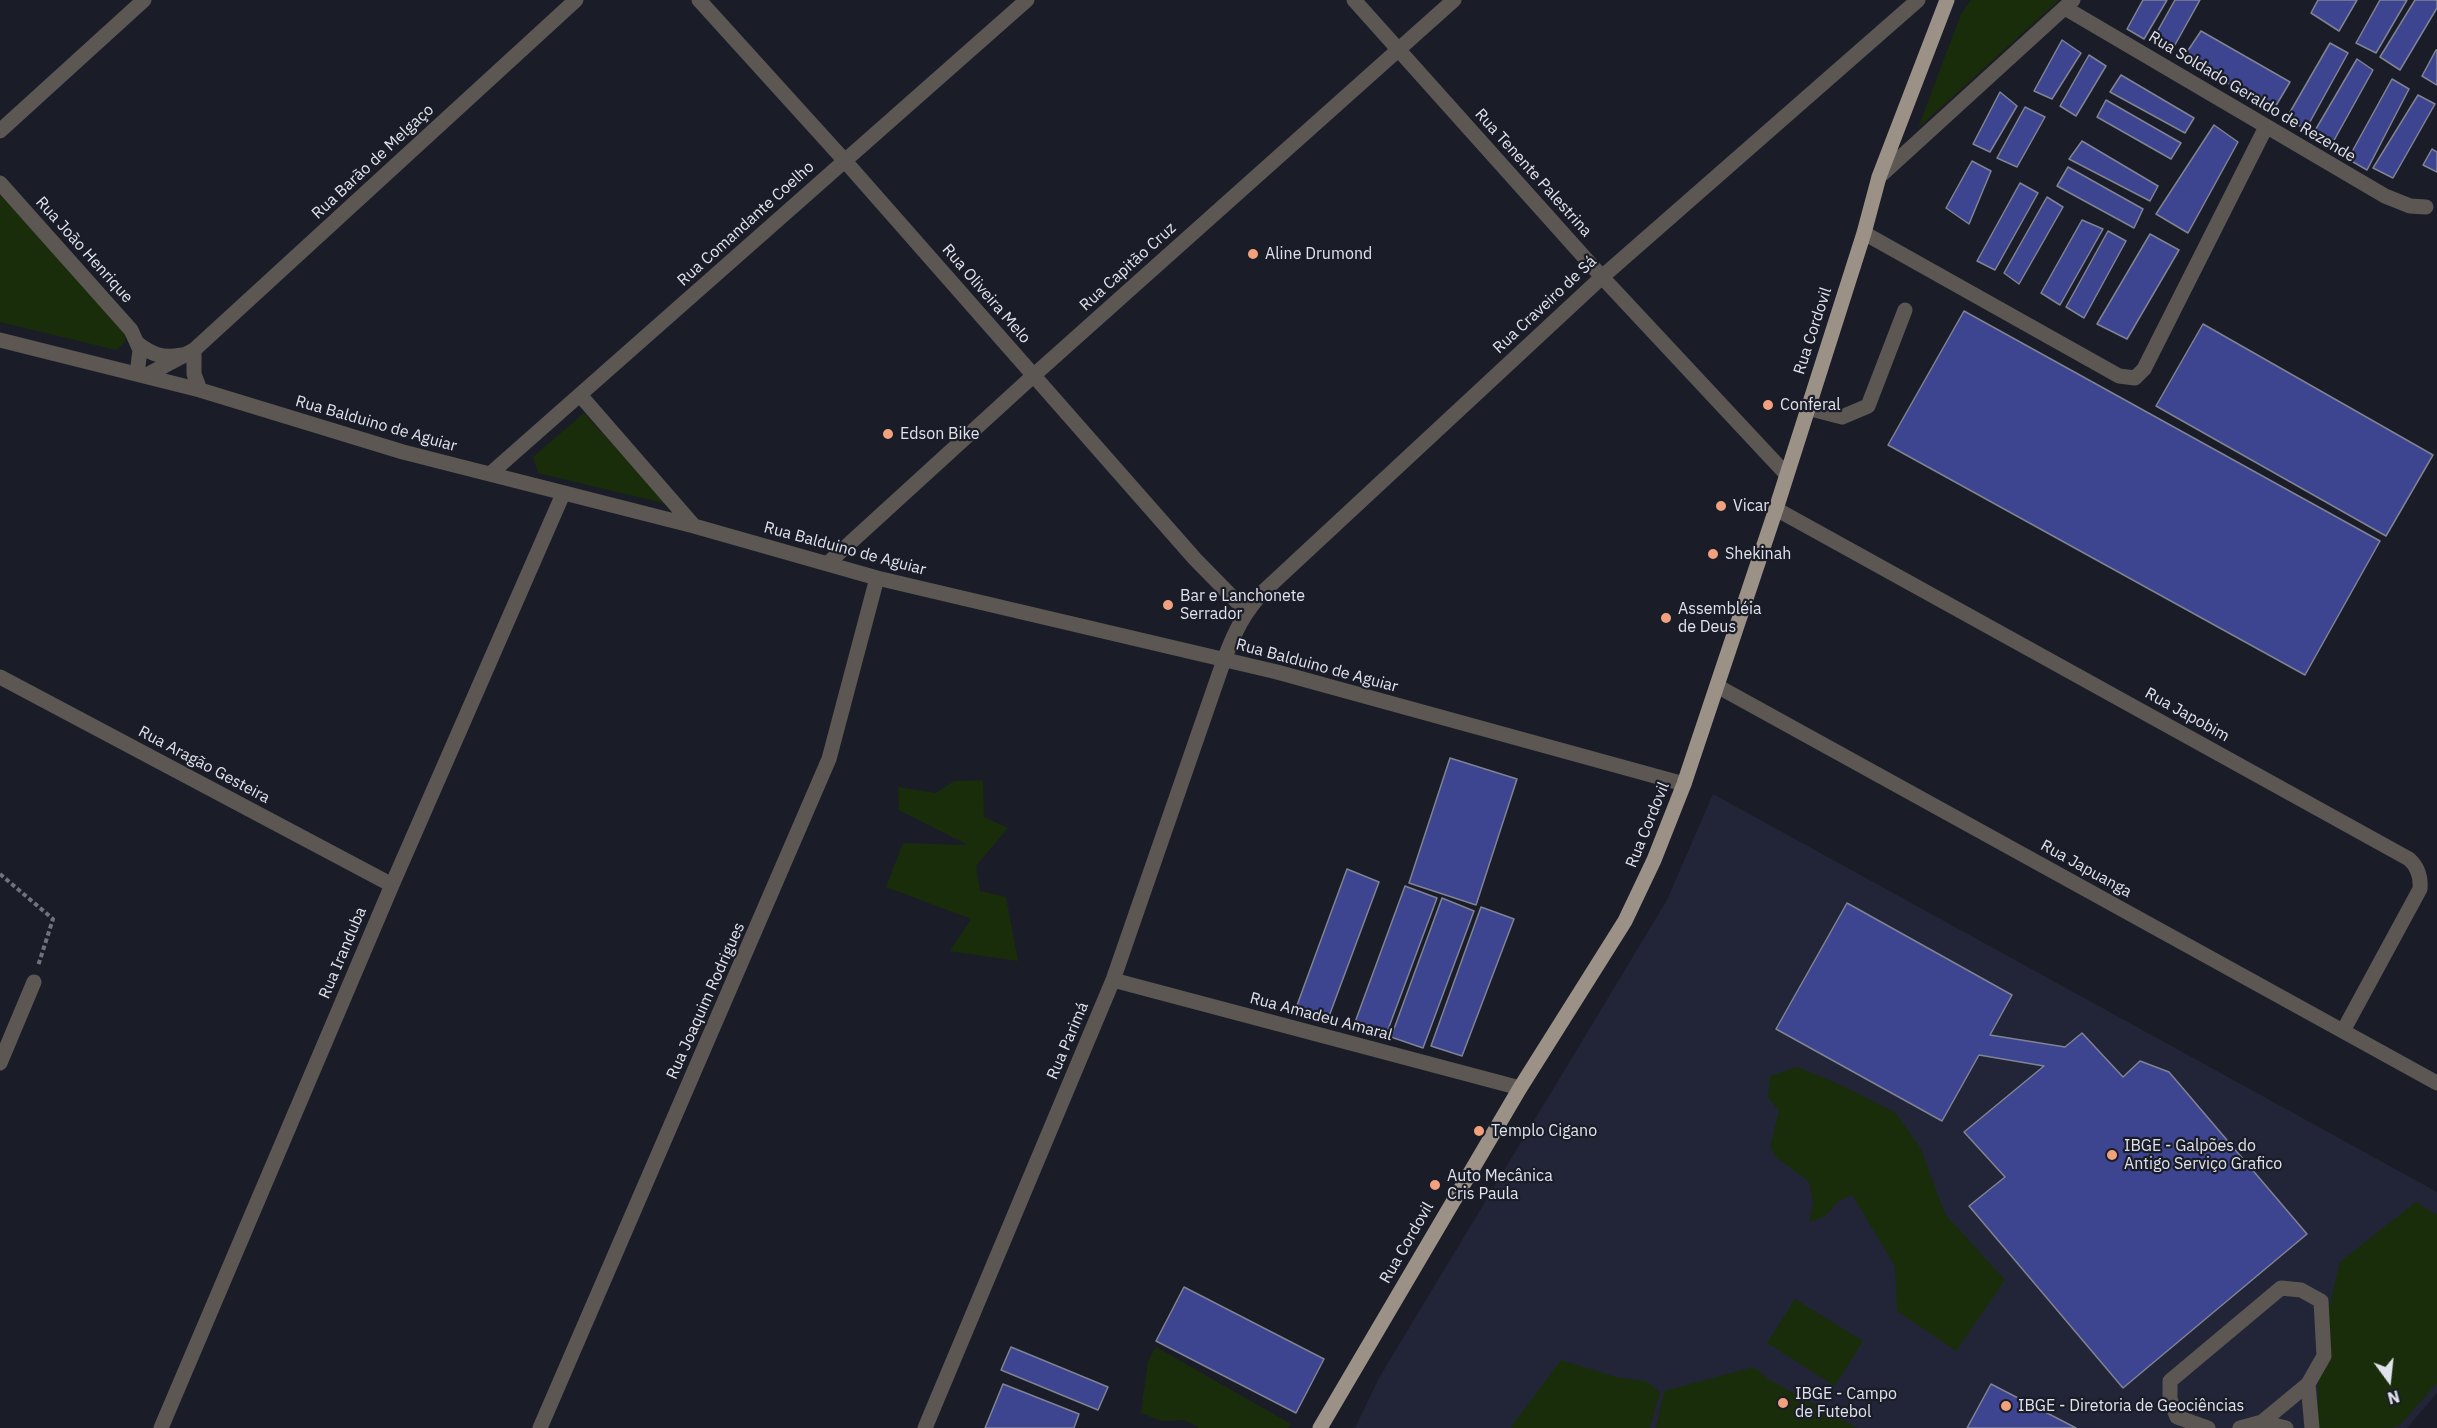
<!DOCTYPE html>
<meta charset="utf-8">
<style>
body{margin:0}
#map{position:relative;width:2437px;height:1428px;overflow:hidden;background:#1a1d28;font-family:"IBM Plex Sans",sans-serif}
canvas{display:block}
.north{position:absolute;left:2359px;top:1350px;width:60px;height:60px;-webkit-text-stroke:4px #1a1d28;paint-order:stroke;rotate:165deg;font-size:16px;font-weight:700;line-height:24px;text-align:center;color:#e1e3ec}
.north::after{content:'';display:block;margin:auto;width:21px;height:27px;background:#e1e3ec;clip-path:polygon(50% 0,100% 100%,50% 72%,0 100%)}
</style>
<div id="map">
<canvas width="2437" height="1428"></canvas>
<div class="north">N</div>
</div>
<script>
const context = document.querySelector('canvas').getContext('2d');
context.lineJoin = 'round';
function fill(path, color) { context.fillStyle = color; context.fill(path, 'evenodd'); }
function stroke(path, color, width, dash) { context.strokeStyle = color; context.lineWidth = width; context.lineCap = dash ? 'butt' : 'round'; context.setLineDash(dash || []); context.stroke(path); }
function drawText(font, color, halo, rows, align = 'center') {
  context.font = font + ' "IBM Plex Sans",sans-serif'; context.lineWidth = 4.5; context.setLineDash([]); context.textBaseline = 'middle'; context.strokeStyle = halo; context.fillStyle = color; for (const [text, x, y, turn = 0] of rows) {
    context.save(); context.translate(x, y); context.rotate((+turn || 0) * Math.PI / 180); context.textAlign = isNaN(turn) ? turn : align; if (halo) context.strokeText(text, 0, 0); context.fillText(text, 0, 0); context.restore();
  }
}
fill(new Path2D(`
 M1713,794L2437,1192V1393L2407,1428H1355L1379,1378L1667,900Z`), '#222537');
fill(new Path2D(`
 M1971,0H2059L1918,128L1961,14Z
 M0,195L126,327L125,342L116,350L0,322Z
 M584,413L667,504L538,473L533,457Z
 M983,780L984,817L1008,828L976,866L980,891L1006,897L1018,961L950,951L971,919L886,887L903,843L968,845L899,810L898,787L936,793L954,781Z
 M1797,1067L1841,1085L1896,1113L1921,1149L1945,1214L2005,1280L1956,1351L1897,1311L1895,1266L1852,1195L1839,1201L1824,1217L1809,1222L1813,1203L1809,1182L1776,1157L1770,1147L1779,1111L1768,1098L1770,1076Z
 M2416,1202L2437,1215V1383L2400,1425L2391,1428H2318V1354L2340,1262Z
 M1795,1299L1863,1341L1835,1386L1767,1343Z
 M1156,1347L1291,1424L1288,1428H1199L1184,1420L1161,1421L1141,1413L1148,1361Z
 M1561,1360L1616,1377L1646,1381L1660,1392L1650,1428H1510Z
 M1754,1367L1768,1379L1857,1428H1656L1664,1391Z`), '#192d0a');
const building = new Path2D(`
 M2143,0H2167L2144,39L2127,29Z
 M2175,0H2200L2171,52L2152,41Z
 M2318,0H2357L2339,31L2311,13Z
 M2380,0H2407L2376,53L2356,43Z
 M2415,0H2437V8L2400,70L2380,57Z
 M2201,31L2290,82L2274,109L2183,58Z
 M2062,40L2081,53L2052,99L2034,91Z
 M2330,43L2348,53L2306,129L2286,119Z
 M2436,50H2437V85L2422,76Z
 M2089,55L2106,66L2076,116L2060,106Z
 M2357,59L2373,70L2332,144L2313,134Z
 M2121,75L2194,118L2185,133L2110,92Z
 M2392,79L2409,89L2367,170L2348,159Z
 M2000,92L2017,106L1990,152L1973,144Z
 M2418,95L2435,104L2393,178L2373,168Z
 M2106,100L2181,143L2171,159L2097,117Z
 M2025,107L2045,117L2017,167L1997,158Z
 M2214,125L2238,142L2188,233L2156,214Z
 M2082,141L2158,186L2150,201L2069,159Z
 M2432,149L2437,152V172L2423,165Z
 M1972,161L1991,171L1969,224L1946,208Z
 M2068,167L2143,209L2134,228L2057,186Z
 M2020,183L2038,193L1995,270L1977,261Z
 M2047,197L2063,207L2019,284L2004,273Z
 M2082,220L2103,229L2060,305L2041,293Z
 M2108,231L2126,241L2084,318L2066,307Z
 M2150,234L2179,250L2127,339L2097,324Z
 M1964,311L2380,541L2305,675L1888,445Z
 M2203,324L2433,455L2386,536L2156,406Z
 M1450,758L1517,779L1476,905L1409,883Z
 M1347,869L1379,882L1328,1019L1296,1008Z
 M1405,886L1437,898L1386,1035L1354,1025Z
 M1442,898L1474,911L1423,1048L1391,1037Z
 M1847,903L2012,995L1990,1035L2065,1047L2082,1033L2123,1077L2140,1061L2169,1072L2307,1234L2123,1388L1969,1206L2005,1177L1964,1132L2044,1066L1979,1055L1942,1121L1776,1029Z
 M1481,907L1514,919L1462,1056L1431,1046Z
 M1184,1287L1324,1359L1296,1413L1156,1341Z
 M1011,1347L1108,1387L1098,1410L1001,1370Z
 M1003,1384L1079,1414L1074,1428H985Z
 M1991,1384L2076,1428H1967Z`);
fill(building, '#3d4591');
stroke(building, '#7f8392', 1.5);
stroke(new Path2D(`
 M0,874L53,919L38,966`), '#6f727c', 4, [4.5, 3]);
stroke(new Path2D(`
 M699,0L845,161L1195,559L1246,611
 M1354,0L1602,277L1786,474
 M2065,8L2385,196L2410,206L2426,207
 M0,131L144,0
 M1879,177L2073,0
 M0,183L131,330L140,350L137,374
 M1864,233L2119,376L2135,378L2144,369L2266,127
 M0,340L200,390L403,452L694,526L877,578L1277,672L1684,784
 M137,343C151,354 163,359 181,355
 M194,350V374L200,390
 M145,376L194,350L576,0
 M580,395L694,526
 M1807,408L1842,417L1868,406L1905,310
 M490,474L1027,0
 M1776,509L2409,859C2418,867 2421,877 2420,889L2343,1031
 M827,564L1033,376L1454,0
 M0,677L392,885
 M1717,686L2437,1083
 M1113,980L1520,1088
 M0,1063L34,982
 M2308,1384L2312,1428
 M2262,1422L2286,1428
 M161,1428L392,885L563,494
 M540,1428L829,759L877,578
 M925,1428L1113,980L1224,660C1235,631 1243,614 1264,591L1602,277L1918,0
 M2208,1428L2177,1417L2170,1399V1381L2281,1288L2301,1290L2321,1301L2324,1356L2308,1384L2262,1422L2240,1428`), '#5c5752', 15);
stroke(new Path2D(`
 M1320,1428L1520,1088L1625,921L1654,860L1684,784L1776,509L1864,233L1879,177L1947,0`), '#9b9186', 15);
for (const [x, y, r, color] of [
 [1253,254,6,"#f2a17e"],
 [1768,405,6,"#f2a17e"],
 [888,434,6,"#f2a17e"],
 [1721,506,6,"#f2a17e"],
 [1713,554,6,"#f2a17e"],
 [1168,605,6,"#f2a17e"],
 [1666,618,6,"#f2a17e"],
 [1479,1131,6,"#f2a17e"],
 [2112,1155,6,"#f2a17e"],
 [1435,1185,6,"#f2a17e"],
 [1783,1403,6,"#f2a17e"],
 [2006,1406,6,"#f2a17e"]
]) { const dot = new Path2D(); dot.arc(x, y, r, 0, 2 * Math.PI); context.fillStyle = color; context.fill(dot); stroke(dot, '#1a1d28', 2); }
drawText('16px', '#e1e3ec', '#1a1d28', [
 ["Rua Soldado Geraldo de Rezende",2252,97,31],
 ["Rua Barão de Melgaço",373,162,-43],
 ["Rua Tenente Palestrina",1533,173,48],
 ["Rua Comandante Coelho",746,224,-42],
 ["Rua João Henrique",84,250,48],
 ["Rua Capitão Cruz",1128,267,-42],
 ["Rua Oliveira Melo",986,294,49],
 ["Rua Craveiro de Sá",1545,305,-43],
 ["Rua Cordovil",1813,331,-72],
 ["Rua Balduino de Aguiar",376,424,16],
 ["Rua Balduino de Aguiar",845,549,15],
 ["Rua Balduino de Aguiar",1317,666,15],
 ["Rua Japobim",2187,715,29],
 ["Rua Aragão Gesteira",204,765,28],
 ["Rua Cordovil",1648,825,-68],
 ["Rua Japuanga",2086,869,29],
 ["Rua Iranduba",343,953,-67],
 ["Rua Joaquim Rodrigues",706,1001,-66],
 ["Rua Amadeu Amaral",1321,1017,15],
 ["Rua Parimá",1068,1041,-67],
 ["Rua Cordovil",1407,1243,-60]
]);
drawText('16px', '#e1e3ec', '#1a1d28', [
 ["Aline Drumond",1265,254],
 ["Conferal",1780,405],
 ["Edson Bike",900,434],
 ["Vicar",1733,506],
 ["Shekinah",1725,554],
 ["Bar e Lanchonete",1180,596],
 ["Serrador",1180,614],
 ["Assembléia",1678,609],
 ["de Deus",1678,627],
 ["Templo Cigano",1491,1131],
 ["IBGE - Galpões do",2124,1146],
 ["Antigo Serviço Grafico",2124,1164],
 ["Auto Mecânica",1447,1176],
 ["Cris Paula",1447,1194],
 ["IBGE - Campo",1795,1394],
 ["de Futebol",1795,1412],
 ["IBGE - Diretoria de Geociências",2018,1406]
], 'left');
</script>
